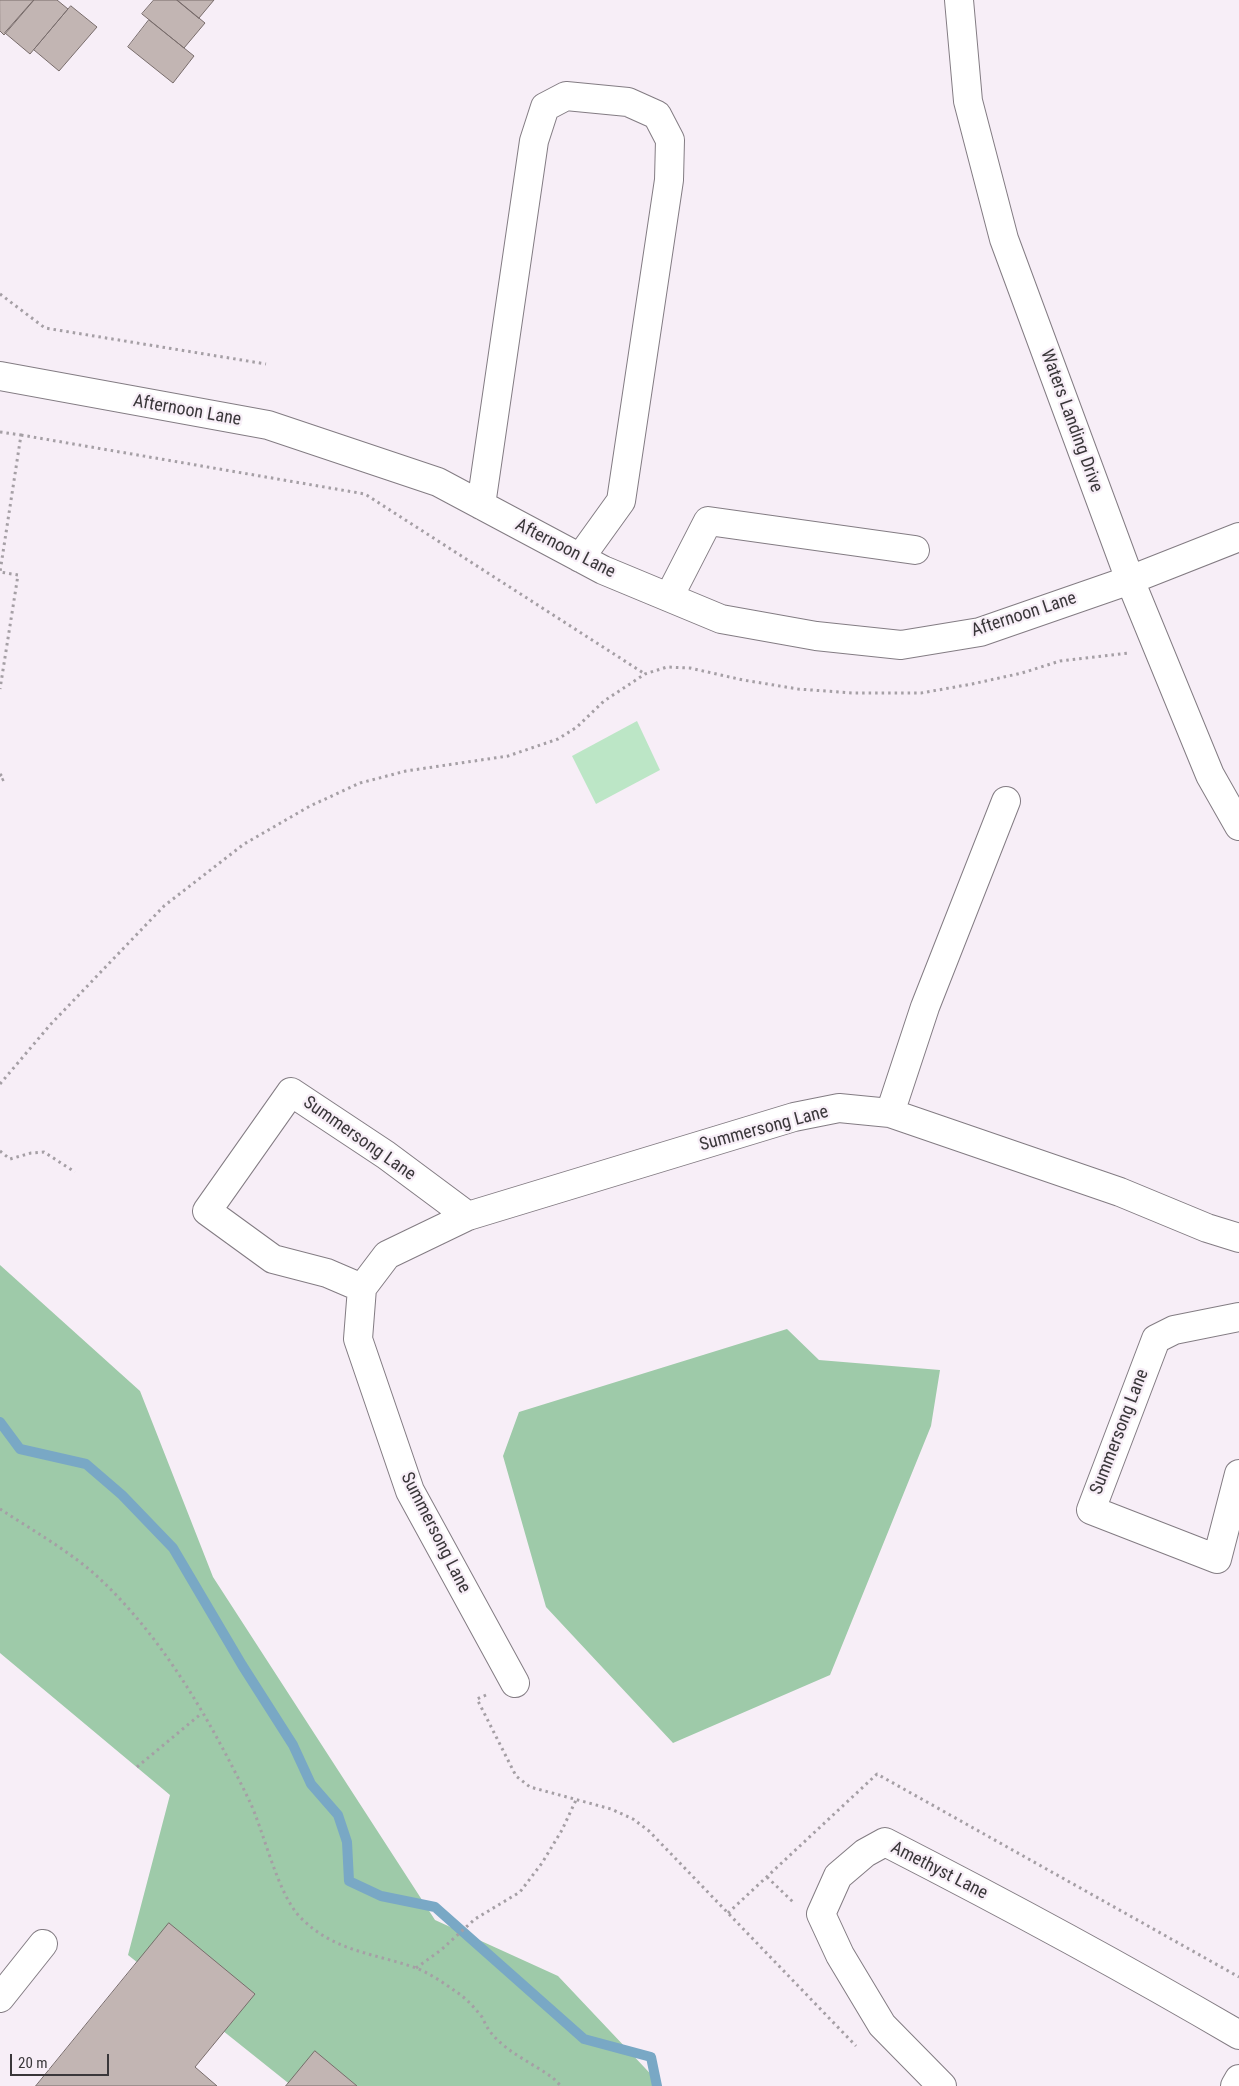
<!DOCTYPE html>
<style>
body{margin:0}
#map{position:relative;width:1239px;height:2086px;overflow:hidden;background:#f7eef7;font-family:"Roboto Condensed",sans-serif}
canvas{display:block}
.scale{position:absolute;left:10px;top:2054px;width:99px;height:22px;box-sizing:border-box;border:2px solid #3a373a;border-top:0;padding-left:6px;font-size:15px;line-height:18px;white-space:nowrap;color:#3a373a;-webkit-text-stroke:4px #f7eef7;paint-order:stroke}
</style>
<div id="map">
<canvas width="1239" height="2086"></canvas>
<div class="scale">20 m</div>
</div>
<script>
const context = document.querySelector('canvas').getContext('2d');
context.lineJoin = 'round';
function fill(path, color) { context.fillStyle = color; context.fill(path, 'evenodd'); }
function stroke(path, color, width, dash) { context.strokeStyle = color; context.lineWidth = width; context.lineCap = dash ? 'butt' : 'round'; context.setLineDash(dash || []); context.stroke(path); }
function drawText(font, color, halo, rows, align = 'center') {
  context.font = font + ' "Roboto Condensed",sans-serif'; context.lineWidth = 4.5; context.setLineDash([]); context.textBaseline = 'middle'; context.strokeStyle = halo; context.fillStyle = color; for (const [text, x, y, turn = 0] of rows) {
    context.save(); context.translate(x, y); context.rotate((+turn || 0) * Math.PI / 180); context.textAlign = isNaN(turn) ? turn : align; if (halo) context.strokeText(text, 0, 0); context.fillText(text, 0, 0); context.restore();
  }
}
fill(new Path2D(`
 M637,721L660,770L596,804L572,756Z`), '#bce6c6');
fill(new Path2D(`
 M0,1265L140,1391L213,1577L435,1920L558,1976L662,2086H292L128,1955L170,1795L0,1653Z
 M787,1329L819,1360L940,1370L931,1426L830,1675L673,1743L546,1607L503,1456L519,1412Z`), '#9ecaa9');
stroke(new Path2D(`
 M0,1422L20,1449L86,1464L122,1495L173,1548L242,1665L293,1745L311,1784L338,1815L347,1842L349,1881L381,1896L435,1907L584,2039L651,2057L657,2086`), '#79a8c5', 10);
const building = new Path2D(`
 M0,0H34L4,35L0,31Z
 M34,0H57L68,9L30,54L5,33Z
 M154,0H177L205,23L184,48L142,14Z
 M177,0H214L199,18Z
 M71,6L97,27L59,71L34,50Z
 M149,20L194,56L173,83L128,47Z
 M169,1923L255,1994L195,2067L217,2086H36Z
 M315,2051L357,2086H286Z`);
fill(building, '#c2b5b3');
stroke(building, '#786c6b', 1);
const minor = new Path2D(`
 M959,0L968,101L1004,239L1130,580L1210,775L1239,826
 M0,376L268,425L438,482L603,570L721,619L816,636L901,645L980,632L1130,580L1239,537
 M481,505L534,141L545,107L566,96L628,102L657,115L670,140L669,180L621,501L580,558
 M669,597L708,521L915,550
 M890,1113L925,1007L1006,801
 M362,1288L327,1273L273,1259L207,1211L291,1092L386,1155L468,1216
 M1239,1317L1174,1330L1156,1339L1091,1510L1217,1559L1239,1474
 M515,1683L410,1491L358,1339L362,1288L387,1255L468,1216L794,1117L839,1108L890,1113L1120,1192L1207,1228L1239,1238
 M0,1998L43,1944
 M942,2086L882,2025L840,1955L821,1914L838,1876L865,1853L885,1842C1004,1903 1123,1967 1239,2035
 M1235,2086L1239,2079`);
stroke(minor, '#837c83', 30);
stroke(new Path2D(`
 M0,294L45,328L266,364
 M0,432L21,435L0,572L18,575L0,689
 M21,435L365,494L645,674
 M0,774L4,779L0,781
 M0,1084L50,1025L164,906L244,844L310,806L360,783L406,771L508,756L558,739L577,727L604,701L645,674L667,667L690,668L743,680L798,689L852,693H921L972,684L1022,673L1060,661L1128,653
 M0,1151L10,1159L31,1153L44,1152L75,1172
 M0,1509C32,1530 71,1552 99,1578C164,1639 210,1720 249,1800C264,1831 277,1893 300,1917C334,1952 374,1953 416,1968C429,1973 444,1983 455,1991C466,1998 474,2007 482,2017C485,2023 488,2030 493,2035C508,2053 534,2064 553,2078L561,2086
 M486,1695L477,1699L516,1776L530,1787L611,1809L633,1819L649,1831L856,2046
 M137,1767L202,1713
 M767,1877L793,1902
 M728,1913L877,1774L1239,1977
 M416,1968L441,1950L475,1919L520,1892L542,1863L562,1830L576,1800`), '#a59fa5', 3, [2.5, 4]);
stroke(minor, '#fff', 28);
drawText('18px', '#3a373a', '#f7eef7', [
 ["Afternoon Lane",187,411,10],
 ["Waters Landing Drive",1071,421,70],
 ["Afternoon Lane",565,549,27],
 ["Afternoon Lane",1024,615,-18],
 ["Summersong Lane",764,1129,-15],
 ["Summersong Lane",359,1139,35],
 ["Summersong Lane",1120,1432,-69],
 ["Summersong Lane",435,1533,63],
 ["Amethyst Lane",939,1871,27]
]);
</script>
